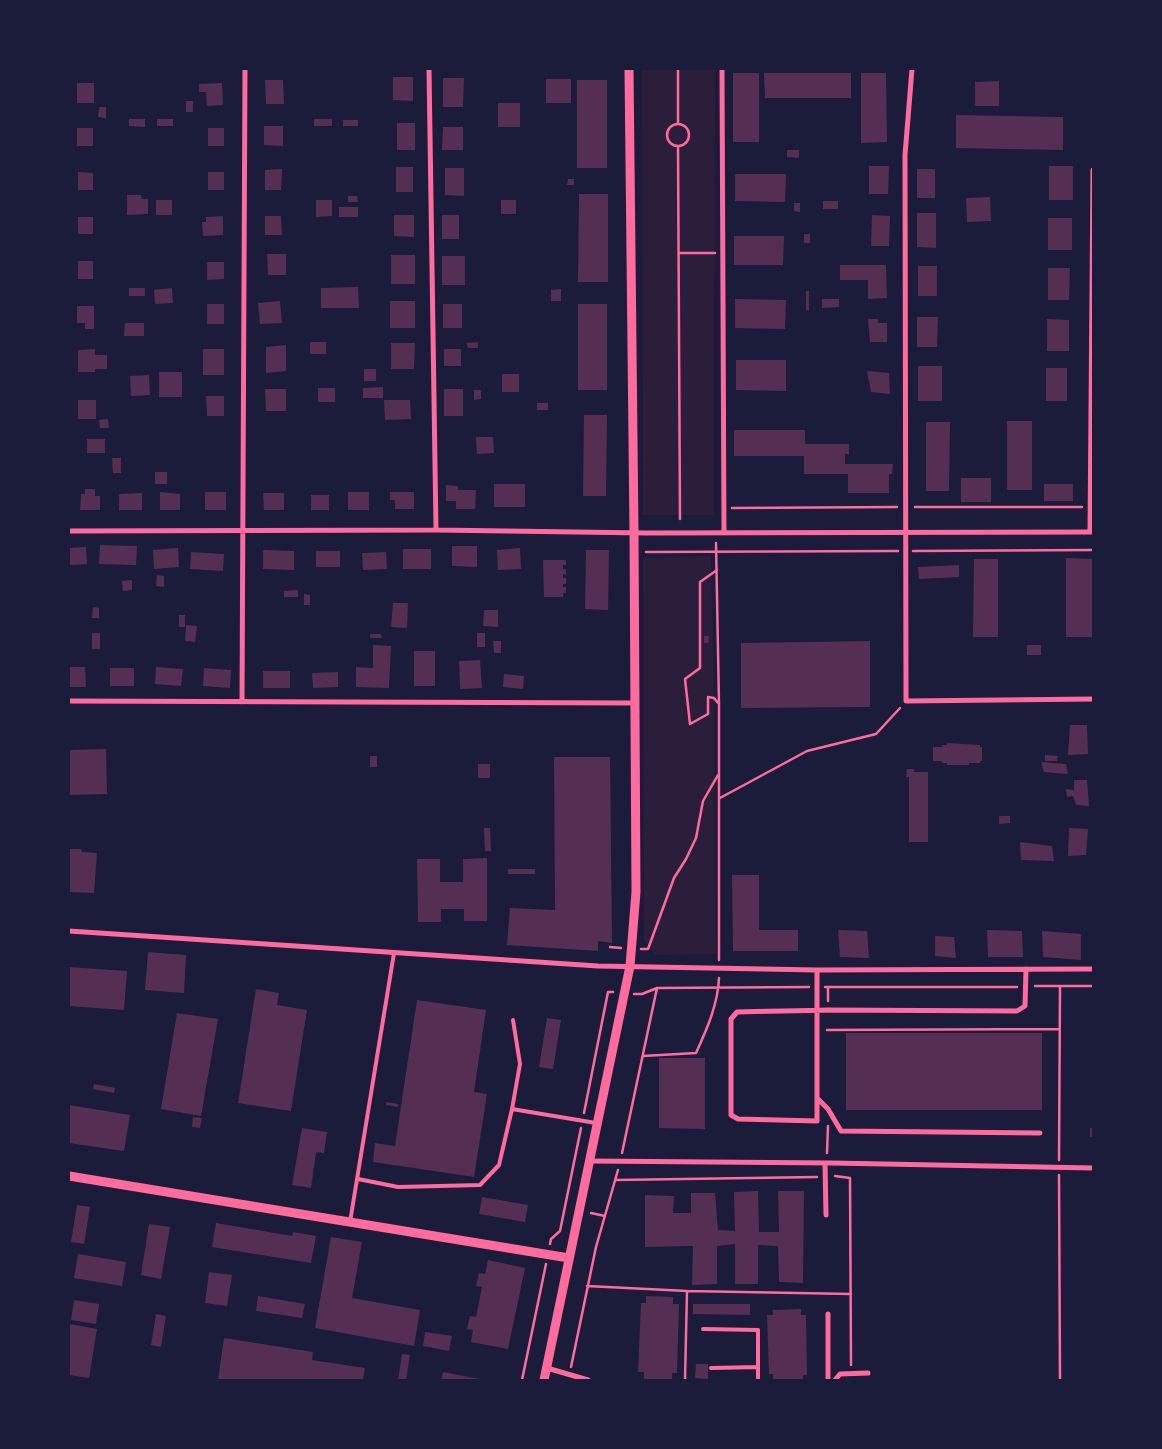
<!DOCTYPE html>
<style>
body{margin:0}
#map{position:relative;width:1162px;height:1449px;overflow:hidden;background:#1b1b3a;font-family:"PT Sans Narrow",sans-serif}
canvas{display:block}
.frame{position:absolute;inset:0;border:70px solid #1b1b3a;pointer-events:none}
</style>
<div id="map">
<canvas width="1162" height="1449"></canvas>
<div class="frame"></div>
</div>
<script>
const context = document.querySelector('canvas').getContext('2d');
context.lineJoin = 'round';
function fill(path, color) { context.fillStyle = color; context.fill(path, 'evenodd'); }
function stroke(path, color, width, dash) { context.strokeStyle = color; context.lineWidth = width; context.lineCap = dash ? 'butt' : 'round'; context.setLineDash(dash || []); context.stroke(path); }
fill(new Path2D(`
 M642,69H715L714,515H643Z
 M711,556L714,698L716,954L656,955L644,940L643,558Z`), '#2a1e3b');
fill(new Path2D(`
 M733,73H759V142H733Z
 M764,73H851V98H765Z
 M861,73H886L887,142L861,143Z
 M393,77H413V101L393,100Z
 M443,78H464L463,107H443Z
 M546,79H571V103H546Z
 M265,80H283L284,104H266Z
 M577,80H607V168H577Z
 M999,81V106H975V82Z
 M77,83H94V103H77Z
 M222,83L223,105L207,106L206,92H199V84Z
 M186,101H193V112H186Z
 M498,103H520V127H498Z
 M99,107H106V118L98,117Z
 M956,115L1063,117V150L956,148Z
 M129,119H145V127L129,126Z
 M157,119H173V126H157Z
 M314,119H332V126H314Z
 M343,120H358V126H343Z
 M397,123H415V150H397Z
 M264,126H283V146L264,145Z
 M443,127H463V150H442Z
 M77,128H93V146H77Z
 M208,128H224V146H208Z
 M787,150H799V158L787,157Z
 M869,166H889L888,194H869Z
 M1049,166H1073V200H1049Z
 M396,167H413V192H396Z
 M445,168H464V196L445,195Z
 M282,169L281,190H265V170Z
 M917,169H935V198H917Z
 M78,172L93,173V190H78Z
 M208,172H224V190H208Z
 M735,174H786L785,202L735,201Z
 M568,179H574V185H567Z
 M579,194H608V282H578Z
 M127,195H141L142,199H148V214L127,215Z
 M348,196H357L358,202H348Z
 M990,197L991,221L967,222L966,198Z
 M156,200H172V215H156Z
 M316,200H332V216L316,217Z
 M501,200H516V214H501Z
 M823,201H838V209H823Z
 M794,203H800V212L794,211Z
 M339,207H358V217H339Z
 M917,213H936V248L917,247Z
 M394,215H414V237L394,236Z
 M442,215H459V239H442Z
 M872,215L890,216L889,246H871Z
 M223,216V235L203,236L202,222H206V217Z
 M265,216H281L282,235H265Z
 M78,217H93V234H78Z
 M1048,218H1072V250H1048Z
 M804,234H810V243H804Z
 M734,236H784L783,265H734Z
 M267,254H286V275H268Z
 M391,255H415V284H391Z
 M442,256H465V285H442Z
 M78,261H93V279H78Z
 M207,262H224V279L207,280Z
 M840,265H886L887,298L868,299V280H840Z
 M918,266H937V296H918Z
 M1048,268H1070L1069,300H1048Z
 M358,287L359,308H321V288Z
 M129,288H145V296H129Z
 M172,288L173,303L155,304L154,290Z
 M561,289V301H551V290Z
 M806,291H809V310H806Z
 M735,299L786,300L785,329L735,328Z
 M822,299H839V307L822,308Z
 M280,301L282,323L260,324L258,303Z
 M390,301H415V328H390Z
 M207,304H224V324H207Z
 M443,304H462V328H443Z
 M578,304H607V390H578Z
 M77,306H94V329H85V323H77Z
 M917,317H938L937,347H917Z
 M868,319H878V323H887V342H870Z
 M1047,319L1069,320V351H1047Z
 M125,323H144V336H124Z
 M310,342H326V354H310Z
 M478,342V348H468L467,343Z
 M391,343H415L414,369H391Z
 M286,345V371L266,373V347Z
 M95,349V355H107V369H95V372H78V350Z
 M203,349H224V375H203Z
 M444,349H461V366H444Z
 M736,360H786V391L736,390Z
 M918,366H942V401H918Z
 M1046,368H1067V401H1046Z
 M364,369H376V381H364Z
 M867,371L889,373L890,394L871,392Z
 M159,372H182V397H159Z
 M502,374H519V392H502Z
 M149,375L150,395L131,396L130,376Z
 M383,387V398H363V388Z
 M318,388H335V402H318Z
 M265,389H286V411H266Z
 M444,389H463V416H444Z
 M474,390H481V399L474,400Z
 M206,396H224V416H207Z
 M78,400H96V419H78Z
 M384,400H410L411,419L385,420Z
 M537,403H548V410H537Z
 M584,415H607L606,496H583Z
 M108,419L109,428H100L99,420Z
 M1007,421H1032V490H1007Z
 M926,422H950L949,491H926Z
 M734,430H805V444H849V454H845V464H893L892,474H889V493H848V474H804V456H734Z
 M476,437H493L494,453L477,454Z
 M87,439H105V453H87Z
 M112,458H121V473H113Z
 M155,472H167V484H155Z
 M961,478H991V502H961Z
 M494,484H525V507H494Z
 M1044,484H1073V501H1044Z
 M446,485L458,486V490H476L475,509H456V501H446Z
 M85,489H95V496H100V510H80L81,496V494H85Z
 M160,492L180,494V510H160Z
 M205,492H226V510H205Z
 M348,492H369V510H348Z
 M390,492H414V509H395V500H390Z
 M142,493V510H119V494Z
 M263,493H284V510H264Z
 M311,495H329V510H311Z
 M100,545L137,546L136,565L99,564Z
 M452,546H477V567L452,566Z
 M86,547L87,564L69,565V548Z
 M178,548L179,567L154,569L153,550Z
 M520,548L521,569L498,570L497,550Z
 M403,549H431V569H403Z
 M263,550L294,551V570L263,569Z
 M586,550H609L608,610L585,609Z
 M316,551H340V567H316Z
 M191,552L224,554L223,571L190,569Z
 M386,552L387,569L363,570L362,553Z
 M1066,558L1092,559V637H1066Z
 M974,559H998V637H973Z
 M543,560H566V565H563V569H566V575L563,574V578H566V584H563V587H566V593H563V597H544Z
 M959,565V577L919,579L918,567Z
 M157,575L164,576V587L156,586Z
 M132,580V590L123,591L122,581Z
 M298,590V597H284V591Z
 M304,594L310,595V605H304Z
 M393,603H408L407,628L391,627Z
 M93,607L99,608V618H92Z
 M484,610H498V627L483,626Z
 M179,615H185V627H179Z
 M186,625L197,626L195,642L185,641Z
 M92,633H100V649H92Z
 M477,633H485V647H477Z
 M370,634H381L382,638H370Z
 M704,636H709V643H704Z
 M493,641H501V653H494Z
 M870,641V707L741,708V643Z
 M373,645L391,646L389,688L356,687V667L373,668Z
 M1027,645H1041V655H1027Z
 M414,651H435V686H414Z
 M480,660L482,688L460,689L459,661Z
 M69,667H85L86,687H69Z
 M156,667L183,669L181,686L155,684Z
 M110,668H134V686H110Z
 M204,668L231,670L230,688L203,686Z
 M263,671H290V688H263Z
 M338,672V687L313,688L312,673Z
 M504,674L524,676L523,689L503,687Z
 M1070,725H1087L1088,754L1068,755Z
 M947,743L980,745V747H982V761H980V763H969V765H947V763H942V761H933V747H942V745H947Z
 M106,749L107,794L69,795V750Z
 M1045,755L1058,756L1057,761H1045Z
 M370,756H377V767H370Z
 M554,757H610L612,943L598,941V951L507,945L510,908L555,910Z
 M1041,762L1066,764L1068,774L1044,772Z
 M478,764H490V778H478Z
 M907,769H914V772H928V842H909V777H906Z
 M1074,780H1087L1089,806L1076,805L1073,796L1067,797L1066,789L1074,790Z
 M999,816H1010V823L999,824Z
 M484,828H490L491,851H485Z
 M1069,828L1088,829L1086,855L1068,856Z
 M1020,842L1052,846L1054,861L1021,860Z
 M69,849H81L82,852L97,853L94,893L69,892Z
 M487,858V921H464V909H441V922H418L417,859H440V882H463V859Z
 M508,869H535V874H508Z
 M732,875H759V930H798V951H733Z
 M838,930L867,931L869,958L840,957Z
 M987,930L1022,931L1023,957H988Z
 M1042,931L1081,934V960L1043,957Z
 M935,936L954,937L956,958L935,956Z
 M148,952L186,955L184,993L145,990Z
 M69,967L127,971L124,1010L69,1006Z
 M256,989L279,993L277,1005L307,1010L291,1111L238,1103Z
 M417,1000L486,1010L474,1092L487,1094L474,1177L373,1162L375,1143L395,1146Z
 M177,1013L218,1019L201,1116L161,1109Z
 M547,1018L561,1020L553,1069L539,1067Z
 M846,1033H1042V1110H846Z
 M659,1058H705V1129L659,1128Z
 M94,1084L115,1088L114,1093L93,1089Z
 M386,1102L398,1104V1107L386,1105Z
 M69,1105L130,1115L124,1151L69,1143Z
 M193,1117L202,1118L200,1128L192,1127Z
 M302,1128L327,1132L324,1153L316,1152L311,1188L292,1185Z
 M1090,1128H1093V1137H1090Z
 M758,1191L759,1232H779L778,1191H804L803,1283L779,1282L778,1246L758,1245V1284H735V1244L717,1246V1284L692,1285L693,1246L645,1247V1195L674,1196L673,1213H691V1193H715L718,1230L735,1231L734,1192Z
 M482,1197L528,1205L525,1222L479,1214Z
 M77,1205L90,1207L84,1244L71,1242Z
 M216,1223L292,1236L293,1232L316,1236L311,1263L212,1247Z
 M149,1224L170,1227L161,1279L141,1275Z
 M331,1237L362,1242L352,1298L420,1310L414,1346L315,1328Z
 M78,1254L126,1262L122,1286L74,1278Z
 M488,1260L525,1268L508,1349L471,1342L473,1330L467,1329L470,1316L476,1317L482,1287L476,1286L479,1273L485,1274Z
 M209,1272L232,1275L227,1306L205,1303Z
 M258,1296L305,1304L302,1318L256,1311Z
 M646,1296L673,1297V1304H679L677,1373H672V1379H644V1372H638L641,1303H646Z
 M74,1300L99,1304L96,1324L71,1320Z
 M693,1304H750V1315L693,1314Z
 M801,1309V1315H806L807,1375H803V1379L773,1380V1374H769L767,1315H773V1310Z
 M156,1314L166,1316L161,1347L151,1345Z
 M69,1324L97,1329L89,1378L69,1375Z
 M425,1332L452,1336L449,1351L423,1346Z
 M224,1338L313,1352L312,1360L365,1368L363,1380H218Z
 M402,1354L410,1355L406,1380H398Z
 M696,1364H708V1379L695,1378Z
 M443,1372L479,1379V1380H441Z`), '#542f53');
stroke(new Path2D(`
 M678,69V124
 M667 135a11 11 0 1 1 22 0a11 11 0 1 1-22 0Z
 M678,146L680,519
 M679,253H715
 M915,507H1082
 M732,508L897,507
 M716,543L719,704V960
 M913,551L1093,550
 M646,552L898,551
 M717,570L700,582V668L685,679L690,724L708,714V697L714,698L718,703
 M720,798L807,751L876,734L900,708
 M610,947L621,948
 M641,949H648L674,878L686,859L696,838L703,801L718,775
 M1035,986H1093
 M825,987H1017
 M634,994H642L657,988L809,987
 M828,1001V987
 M827,1030L1059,1029
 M643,1056L696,1053C707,1029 718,1004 719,978
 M584,1113L608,992H613
 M622,1153L657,988
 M827,1153L828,1126
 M1059,1160L1060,986
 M1059,1175L1060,1380
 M835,1176L850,1178L851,1365
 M616,1180L817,1177
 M591,1213L605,1216
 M550,1244L551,1239L560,1231L581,1128
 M587,1286L687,1291L851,1294
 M571,1367L596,1247L618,1170
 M522,1380L546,1264
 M685,1380L687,1291`), '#ff6b9d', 2.5);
stroke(new Path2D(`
 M512,1109L596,1123
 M358,1179L398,1187L480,1185L499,1165L512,1109L520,1064L513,1020
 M350,1222L394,953
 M703,1329L758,1330V1380
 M711,1368L758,1367`), '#ff6b9d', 4);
stroke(new Path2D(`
 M429,69L436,530
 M722,69L724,533
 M912,69L905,155L906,701L1093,699
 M69,531L436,530L646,533L1093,532
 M1090,532L1093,170
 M69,701L634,703
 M242,702L245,69
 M69,931L598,966L817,970L1093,969
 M817,970V1121L738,1119L731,1115V1019L737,1012C767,1011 798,1011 828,1010L1017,1011L1025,1006L1026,969
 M817,1098L828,1109L841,1131L1040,1133
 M589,1161L832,1163L1093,1168
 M825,1163L826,1215
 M828,1314V1380
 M547,1368L588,1380
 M835,1380L840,1374L868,1373`), '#ff6b9d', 5);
stroke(new Path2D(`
 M69,1176L569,1258
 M544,1380L630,966L636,892L634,533L629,69`), '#ff6b9d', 9);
</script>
